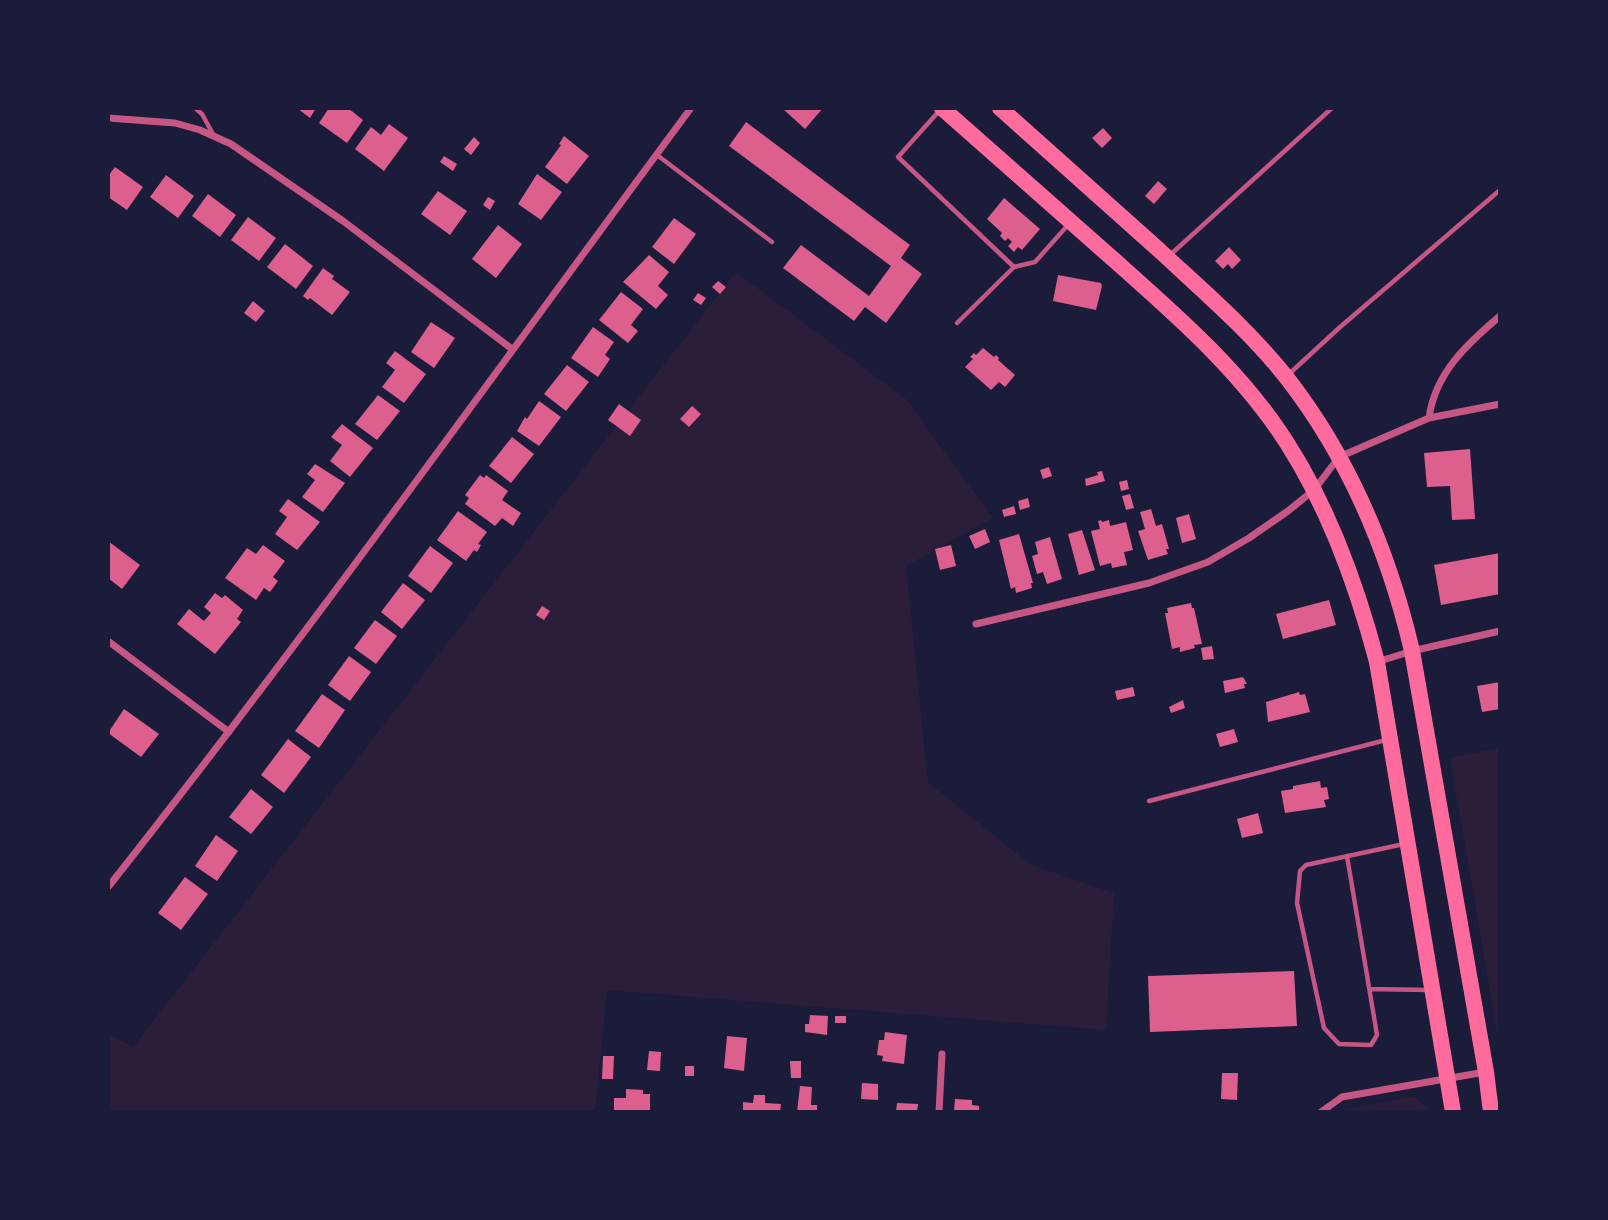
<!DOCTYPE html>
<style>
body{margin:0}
#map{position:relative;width:1608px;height:1220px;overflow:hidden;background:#1b1b3a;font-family:"Asap Condensed",sans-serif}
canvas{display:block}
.frame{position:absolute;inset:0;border:110px solid #1b1b3a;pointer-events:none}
</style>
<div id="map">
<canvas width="1608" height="1220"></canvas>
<div class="frame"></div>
</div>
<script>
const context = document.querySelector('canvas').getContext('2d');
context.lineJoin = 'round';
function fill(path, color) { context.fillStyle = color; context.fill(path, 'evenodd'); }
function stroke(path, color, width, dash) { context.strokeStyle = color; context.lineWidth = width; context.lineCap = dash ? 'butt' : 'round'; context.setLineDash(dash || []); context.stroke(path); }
fill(new Path2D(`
 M736,272L906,399L993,518L906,566L928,782L1031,865L1114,893L1106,1030L607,990L595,1112L109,1111L108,1034L133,1047Z
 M1499,748H1500L1499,1042L1450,758Z
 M1414,1096L1430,1111H1338Z`), '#2a1e3b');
fill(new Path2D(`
 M297,108H316L310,118Z
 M329,108H348L363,120L347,143L319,123Z
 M782,108H823L805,129Z
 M746,122L910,245L901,258L922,274L886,323L865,307L854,321L783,268L801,245L869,296L891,266L729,146Z
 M389,124L408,138L384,171L355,149L371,127L381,135Z
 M1103,128L1112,138L1102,148L1092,138Z
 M564,136L589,156L567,184L545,167L561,145L559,144Z
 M474,137L480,143L471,155L464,149Z
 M444,156L457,164L453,171L440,162Z
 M115,167L143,187L127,210L108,197V176Z
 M537,174L562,192L541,220L518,204Z
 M166,175L194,196L178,218L150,197Z
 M1158,181L1167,189L1154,204L1145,196Z
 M438,191L467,211L450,235L421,214Z
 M208,194L236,215L220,237L192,216Z
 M488,197L495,201L490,210L483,205Z
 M1004,198L1040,229L1022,250L1018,247L1014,252L1008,246L1012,242L1008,238L1005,241L1000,236L1002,233L987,219Z
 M248,217L276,238L259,261L231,240Z
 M674,218L696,234L674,264L652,247Z
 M498,225L522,244L496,278L472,259Z
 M285,244L313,266L296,289L267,267Z
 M1229,247L1241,260L1232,269L1228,264L1223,269L1215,261Z
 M649,255L669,272L658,286L668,295L656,309L623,282Z
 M323,268L334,276L332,279L350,292L332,315L310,298L308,300L303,296Z
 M1058,275L1101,283L1102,286L1096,310L1053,301Z
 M718,281L726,287L720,294L712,287Z
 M621,292L643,309L631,325L638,331L628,343L599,320Z
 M698,293L706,298L701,305L693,300Z
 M253,301L265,311L256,322L244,313Z
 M431,322L455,338L434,368L411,352Z
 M593,327L614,342L605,355L610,359L598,377L571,358Z
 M983,348L994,357L996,355L999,358L998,360L1015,375L1005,387L999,382L991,390L965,367L973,359L970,357L974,353L976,355Z
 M395,351L426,374L404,403L382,387L395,370L386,363Z
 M567,365L589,382L566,411L544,394Z
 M378,395L400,411L377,440L355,424Z
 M539,401L561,417L539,446L517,431L525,417L527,419Z
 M619,404L641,420L630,436L608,420Z
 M692,406L701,414L689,427L680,419Z
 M342,424L373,448L350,477L330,461L342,445L331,437Z
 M512,437L534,454L511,483L489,466Z
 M1470,449L1475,519L1452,520L1450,486L1427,487L1424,453Z
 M315,464L345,483L323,512L302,497L315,480L307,474Z
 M1049,467L1052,476L1043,479L1040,470Z
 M1102,471L1105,481L1086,486L1085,479L1098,475L1097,472Z
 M480,475L484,478L486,475L508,491L502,500L521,513L513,526L502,518L495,526L465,504L469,498L465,495Z
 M1127,480L1129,489L1121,491L1119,482Z
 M1130,494L1134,508L1126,510L1122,496Z
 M1028,498L1030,507L1020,510L1018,501Z
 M288,499L320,522L297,550L275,534L287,517L279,511Z
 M1014,506L1016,514L1004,517L1002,510Z
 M1151,509L1156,526L1162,524L1169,549H1166L1168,554L1148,560L1138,531L1145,529L1140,512Z
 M458,511L487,532L478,544L481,545L477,552L474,550L466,561L437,540Z
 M1189,514L1196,539L1182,543L1176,518Z
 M1101,520L1102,522L1109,520L1110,526L1126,522L1133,550L1124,552L1127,565L1112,568L1111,563L1100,566L1091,531L1100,529L1098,521Z
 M985,529L990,542L975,549L969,536Z
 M1082,530L1095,570L1079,575L1068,534Z
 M1019,534L1033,583H1031L1032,588L1016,593L1015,587L1011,589L999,540Z
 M1050,537L1062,579L1047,584L1043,572L1037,574L1032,556L1038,554L1035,542Z
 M108,541L140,565L122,589L108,578Z
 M263,545L285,561L273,577L278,581L270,592L264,588L256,600L225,578L247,548L256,554Z
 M951,545L956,566L940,570L935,549Z
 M430,546L453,563L431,593L408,576Z
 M1500,553V594L1441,605L1434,565Z
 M403,583L425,600L402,629L381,612Z
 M215,593L222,598L225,595L243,610L237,619L241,622L215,654L177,624L189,609L204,621L211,613L204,607Z
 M1329,600L1336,625L1283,639L1276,614Z
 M1191,603L1192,608H1194L1202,644L1194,645L1195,648L1180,652V647L1172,649L1165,613H1168L1167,608Z
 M542,606L550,611L544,620L536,615Z
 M375,620L397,636L376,664L354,648Z
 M1212,646L1214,659L1203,660L1201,648Z
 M349,656L371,672L350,701L328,685Z
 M1243,677L1247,684H1244L1245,688L1225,693L1223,681Z
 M1500,682V709L1482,712L1477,686Z
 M1133,687L1135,696L1117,700L1115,691Z
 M1299,692L1300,695L1305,694L1310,712L1268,722L1266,702Z
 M322,694L345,710L319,748L295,731Z
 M1183,700L1185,708L1171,713L1169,707Z
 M124,709L159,734L141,757L108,733Z
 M1234,729L1238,742L1220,747L1216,734Z
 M288,739L311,757L284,793L261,775Z
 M1320,781L1321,788L1327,787L1329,799L1324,800L1326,807L1285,813L1281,791L1293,789V786Z
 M251,789L273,807L251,834L229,817Z
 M1258,813L1263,833L1242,838L1237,819Z
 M216,835L238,851L217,881L195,866Z
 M185,877L208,894L181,930L158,913Z
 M1294,971L1297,1026L1150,1032L1148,976Z
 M810,1015L828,1016L827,1035L805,1032V1024H809Z
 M835,1016H846V1023H835Z
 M885,1032L907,1035L904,1064L882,1061L883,1056L877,1055L879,1040H884Z
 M727,1036L747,1038L744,1071L724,1068Z
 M649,1051L661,1052L660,1071L647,1070Z
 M603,1056H614L613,1079H602Z
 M790,1061H801V1078H791Z
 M685,1066H694V1076H685Z
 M1222,1073H1238L1237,1100L1221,1099Z
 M862,1083L878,1084V1100L861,1099Z
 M800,1086L812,1087L811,1105H817V1112H797Z
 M626,1089L643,1090V1094H650V1112H614V1098H626Z
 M754,1095H765V1103L781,1104L780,1112H743V1102L753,1103Z
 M955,1099L972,1100V1105L979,1106V1112H954Z
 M897,1103L918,1104L917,1112H896Z`), '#dd5f8e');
stroke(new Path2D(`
 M195,108L202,114L214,136
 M940,110L898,157L1014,267
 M657,155L772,242
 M1170,255L1332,108
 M957,323L1014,267L1035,262L1068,225
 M1289,374L1339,328L1500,190
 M1149,801L1386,740
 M1347,856L1377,1035L1371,1045L1339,1044L1324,1028L1297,903L1300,871L1306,865L1404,844
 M1370,989L1429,990`), '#c65784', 4.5);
stroke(new Path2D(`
 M108,118L175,123L200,130L231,144L343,221L512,349
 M1429,418C1435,373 1467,344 1500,316
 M976,624L1149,583L1208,562L1249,538L1288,511L1314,490L1339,457L1429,418L1500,404
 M108,641L229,732
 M1377,662L1412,651L1500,631
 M109,886C310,632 498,368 691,108
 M939,1112L942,1054
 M1321,1112L1342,1097L1485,1072`), '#c65784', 7);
stroke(new Path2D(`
 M942,108C999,159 1056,209 1113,259C1176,315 1241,371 1287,443C1330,510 1357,586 1377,662L1453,1112
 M1000,108C1053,156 1106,203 1159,250C1203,291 1249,330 1287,378C1349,458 1389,553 1412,651L1486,1072L1491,1112`), '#ff6b9d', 16);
</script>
